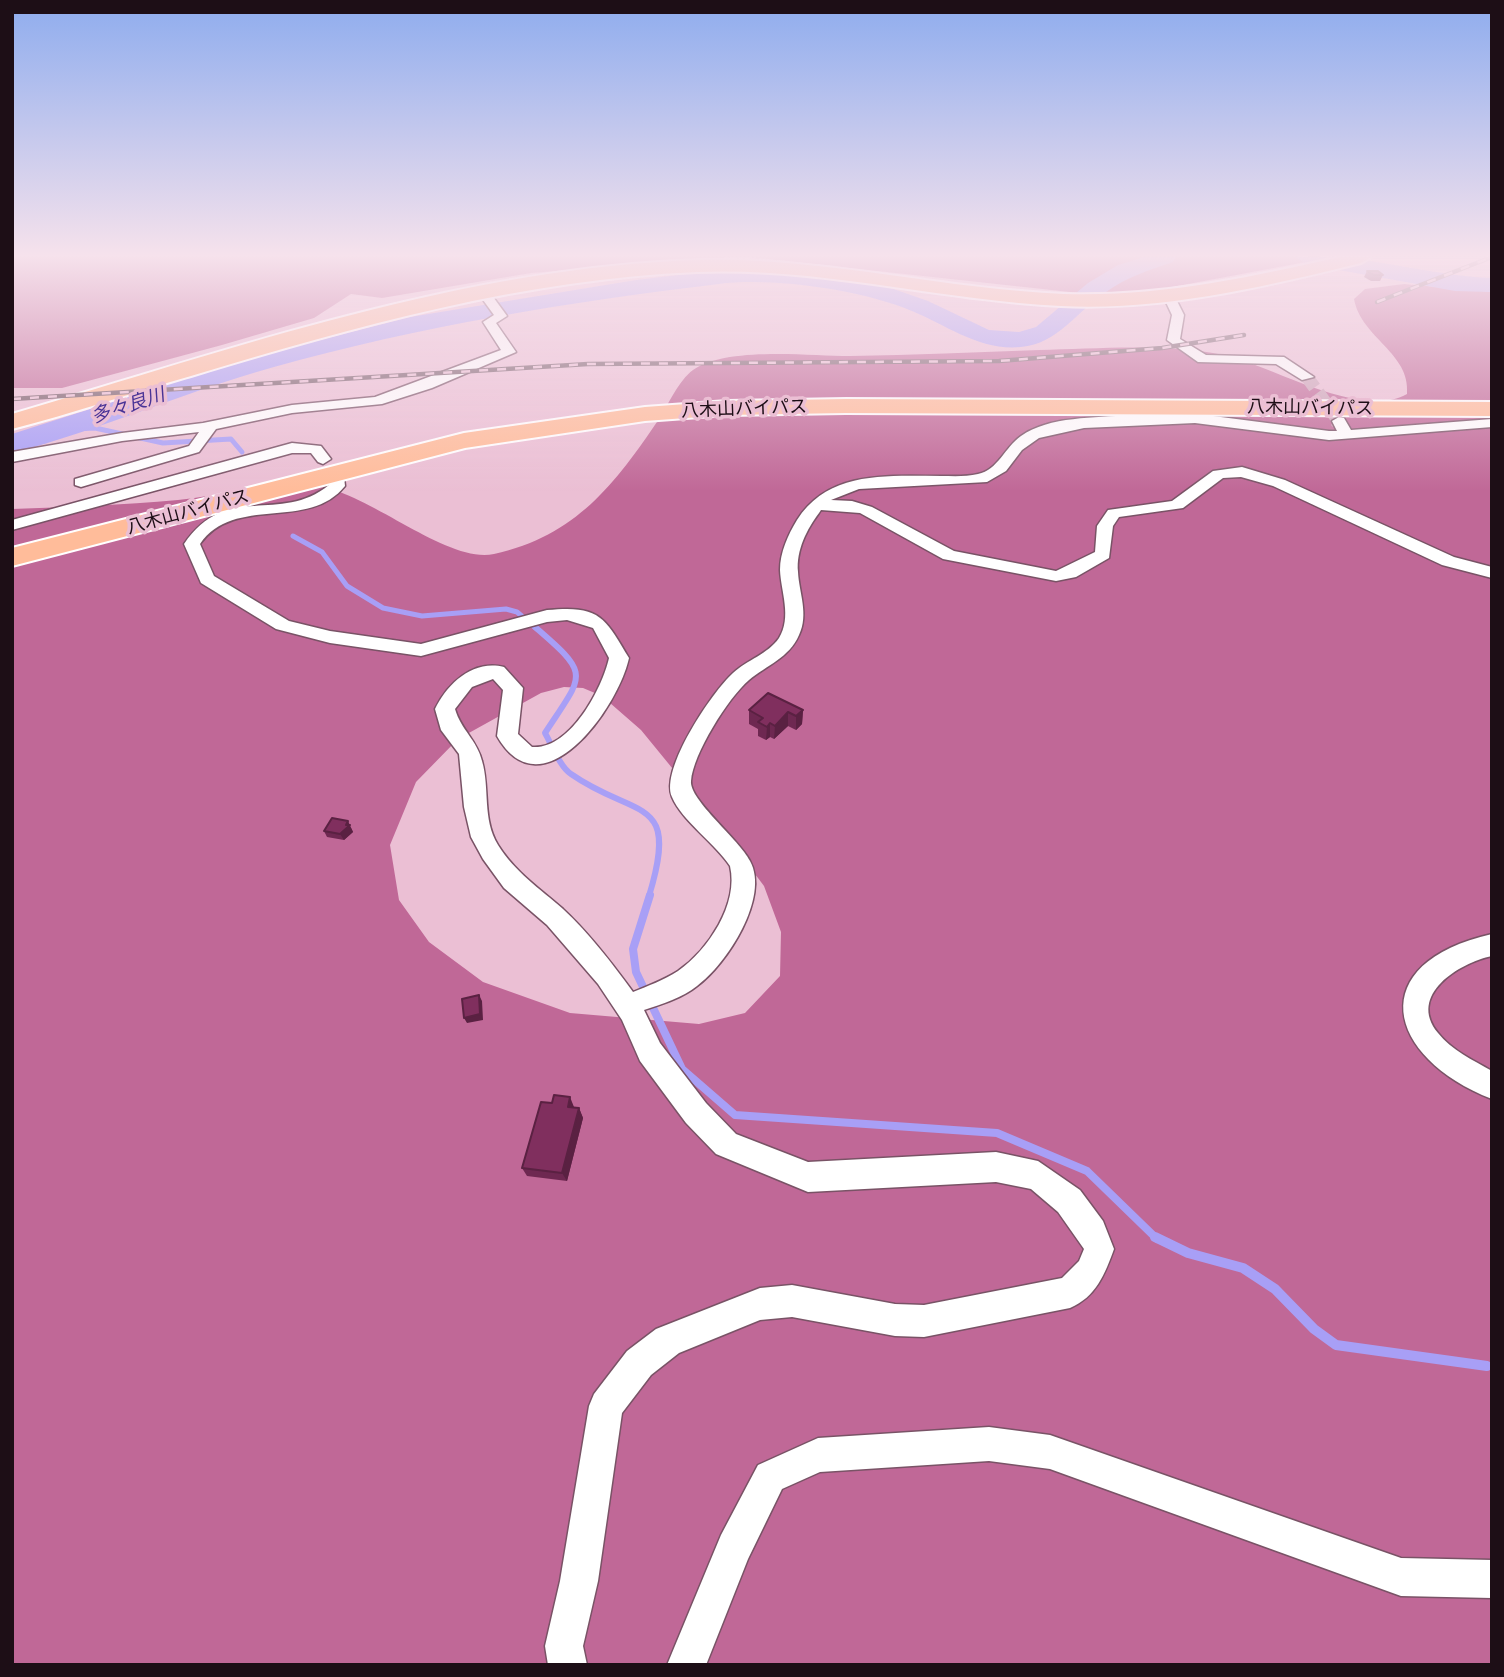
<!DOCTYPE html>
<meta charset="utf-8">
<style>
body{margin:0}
#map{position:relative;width:1504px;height:1677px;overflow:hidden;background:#ebbfd4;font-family:Figtree,sans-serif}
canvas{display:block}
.frame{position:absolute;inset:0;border:14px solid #1d0e16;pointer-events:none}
</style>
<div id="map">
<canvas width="1504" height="1677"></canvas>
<div class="frame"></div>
</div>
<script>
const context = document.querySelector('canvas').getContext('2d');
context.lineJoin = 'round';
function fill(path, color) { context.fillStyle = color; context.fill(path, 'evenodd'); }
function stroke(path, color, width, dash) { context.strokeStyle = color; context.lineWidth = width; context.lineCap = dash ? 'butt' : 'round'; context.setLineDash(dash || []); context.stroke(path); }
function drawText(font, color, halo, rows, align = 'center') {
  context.font = font + ' Figtree,"Noto Sans JP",sans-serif'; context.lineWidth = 7; context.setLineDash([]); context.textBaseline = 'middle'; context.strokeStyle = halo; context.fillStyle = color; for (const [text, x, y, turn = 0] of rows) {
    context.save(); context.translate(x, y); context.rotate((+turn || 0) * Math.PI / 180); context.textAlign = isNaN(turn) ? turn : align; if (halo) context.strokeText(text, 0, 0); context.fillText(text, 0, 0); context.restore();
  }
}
fill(new Path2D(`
 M12,257H734L531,273L382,298L351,294L314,318L222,345L62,388H12Z
 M749,257H1332L1135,294H1088Z
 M1404,284L1492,292V1665H12V509C67,507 123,505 178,500C226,495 273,480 321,487C370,494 448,564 494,554C576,536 615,484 659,419C668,405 679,380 693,370C727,346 809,356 850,356C913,355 976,352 1039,350C1097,349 1179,342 1234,358C1281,371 1363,419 1407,394C1411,353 1361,338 1354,299L1365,289ZM564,687L583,688L602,696L641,730L713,818L764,886L781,932L780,976L745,1013L699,1024L570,1013L483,982L429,942L399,900L390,845L416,782L458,739L541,693Z`), '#c06897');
stroke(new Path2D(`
 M54,430L95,428L163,443L231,439L242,452
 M293,536L322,552L347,586L383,608L422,616L506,609L517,612L537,629`), '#a89ff6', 5);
stroke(new Path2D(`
 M535,627C592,676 584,673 545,733C552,745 560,767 571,774C637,820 680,794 649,896`), '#a89ff6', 6);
stroke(new Path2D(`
 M650,895L633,949L636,972L682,1069L735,1115L997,1133L1087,1171L1157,1239`), '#a89ff6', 8);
stroke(new Path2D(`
 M1155,1237L1188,1253L1243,1268L1275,1289L1314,1329L1336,1345L1487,1366`), '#a89ff6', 10);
fill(new Path2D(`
 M1144,257H1176L1173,262C1149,270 1127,277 1106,292C1077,311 1058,344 1021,347C980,351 948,326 912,311C862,290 773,277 719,284C569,302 420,326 274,367C186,391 101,430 12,453V434L253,357L410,317L636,280L728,269L825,274L885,286L928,301L989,330L1019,332L1036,327L1088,283L1118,265Z
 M1295,257C1361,252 1426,276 1492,278V292L1455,291L1306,264Z`), '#a89ff6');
stroke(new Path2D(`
 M1307,377L1338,420`), '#cca4b8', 13, [13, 6]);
stroke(new Path2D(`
 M1337,419L1339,421`), '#cca4b8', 17, [17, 8]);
const minor = new Path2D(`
 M484,289L488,290L507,316L496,323L516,352L432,388L382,404L292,413L216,429L199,452L81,487L75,485V479L189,446L199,432L122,441L12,462V452L122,433L203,423L292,405L375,397L501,350L483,322L494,315L478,293Z
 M1166,295H1174L1184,315L1180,339L1206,355L1284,357L1314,377L1302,380L1276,364L1198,362L1167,340L1172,315L1164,298Z
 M1129,415L1213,416L1329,431H1337L1332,421L1339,417L1344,418L1351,430L1492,419V427L1329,440L1195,423L1084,428L1039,438L1022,450L1006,471L987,482L859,489L831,500L852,501L872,507L954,551L1056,571L1095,552L1097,526L1108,510L1172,501L1213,471L1242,467L1285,480L1454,557L1492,567V578L1442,565L1273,486L1241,477L1223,478L1183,508L1119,517L1113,526L1109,558L1076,577L1056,581L943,559L860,513L821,510L819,513C807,529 796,550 798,572C799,593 809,614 799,635C789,658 767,665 749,680C728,698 693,754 691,781C689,800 740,840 750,861C770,897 727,964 697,986C682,998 662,1004 644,1010L660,1043L706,1103L736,1134L808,1162L996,1152L1038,1161L1080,1190L1103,1221L1114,1249C1105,1274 1096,1297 1070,1308L924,1337L895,1336L792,1317L760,1320L679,1353L651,1375L622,1413L598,1581L583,1646L587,1665H548L545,1646L560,1581L589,1406L594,1394L627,1351L656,1329L760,1288L792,1285L895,1304L924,1305L1062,1278L1079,1261L1084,1249L1058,1212L1031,1189L996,1182L808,1192L716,1154L686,1123L640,1061L622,1020L598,984L547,925L504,888L483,859L471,837L464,807L459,754L441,730L435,709C447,684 473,659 504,667L523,688L518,734L532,747C570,750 602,689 609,658L593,628L567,620L547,622L421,656L330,643L276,629L201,583L184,544C227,481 280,525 329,485L330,474L336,472L344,477L345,486C308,532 235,494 200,544L214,576L289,621L330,631L421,644L547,610C599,605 604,616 629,658C618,708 542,815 497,736L503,690L493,679L472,687L455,709C461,730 477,740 482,761C490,788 482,819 498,845C515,872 539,888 563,909C589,933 612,963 633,992C648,986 664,980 678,971C708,950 739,904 730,866C715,843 682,821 672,797C660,769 712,692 733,673C747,660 768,654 779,638C792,617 781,592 780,570C780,552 788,535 797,520C829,470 888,476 941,476C952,476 966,477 978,474C998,470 1005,447 1021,436C1049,416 1096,418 1129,415Z
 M292,443L321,446L331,459L323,464L318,462L311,453H292L12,530V520Z
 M1492,934V956C1459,963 1407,995 1438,1033C1451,1050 1473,1060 1492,1071V1099C1385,1057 1363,963 1492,934Z
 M989,1427L1050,1435L1401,1558L1492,1560V1598L1401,1596L1050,1469L989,1461L820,1472L782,1489L748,1559L706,1665H667L721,1535L758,1465L818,1438Z`);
const trunk = new Path2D(`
 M1339,257H1371L1361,263C1263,287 1163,311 1061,306C939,300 820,267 697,272C524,279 356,326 191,376C131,393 72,414 12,429V414C236,348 464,267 699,260C822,257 942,289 1064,294C1157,297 1248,278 1339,257Z
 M846,399L1492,402V416L846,413L727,415L645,421L465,448L12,566V548L464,433L645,407L727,401Z`);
stroke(minor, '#795366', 3);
stroke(trunk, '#fff', 4);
fill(minor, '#fff');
fill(trunk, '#ffbc9a');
const rail = new Path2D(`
 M1377,302L1492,257
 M12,399L588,364L999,361L1162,348L1244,335`);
stroke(rail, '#765b68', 4.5);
stroke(rail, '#ebbfd4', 2.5, [9]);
fill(new Path2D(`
 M1367,271L1383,275L1380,281H1371L1364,277Z
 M749,710H803L802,724L796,730L788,726L774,739L770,737L766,740L758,736V729L749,724Z
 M351,828L353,832L344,840L327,837L324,831Z
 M574,1107L579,1108L583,1118L567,1181L527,1176L522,1168Z`), '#6e2851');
fill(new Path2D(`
 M803,710L802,724L796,730V716Z
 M788,712V726L774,739L775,726Z
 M770,723V737L766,740L767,727Z
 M348,821L353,832L344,840L340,834Z
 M479,995L482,1001L483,1020L467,1023L464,1018Z
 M570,1097L574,1107H568Z
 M579,1108L583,1118L567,1181L562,1173Z`), '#5a2142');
const building = new Path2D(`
 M1367,271H1378L1383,275H1374Z
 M768,693L803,710L796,716L788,712L775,726L770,723L767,727L758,722L763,718L749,710Z
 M332,818L348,821L346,825H350L340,834L324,831Z
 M479,995L480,1014L464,1018L462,999Z
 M554,1095L570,1097L568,1107L579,1108L562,1173L522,1168L541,1102L552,1103Z`);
fill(building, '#802f5e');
stroke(building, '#5a2142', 2);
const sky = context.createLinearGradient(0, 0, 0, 491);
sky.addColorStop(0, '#8eacee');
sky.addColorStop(0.52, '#f6e2ec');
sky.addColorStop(1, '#f6e2ec00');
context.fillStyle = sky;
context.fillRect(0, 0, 1504, 491);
drawText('18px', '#1d0e16', '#ebbfd4', [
 ["八木山バイパス",1310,408,1],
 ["八木山バイパス",744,409,-2],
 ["八木山バイパス",188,512,-15]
]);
drawText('italic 19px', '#493396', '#ebbfd4', [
 ["多々良川",128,406,-18]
]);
</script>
